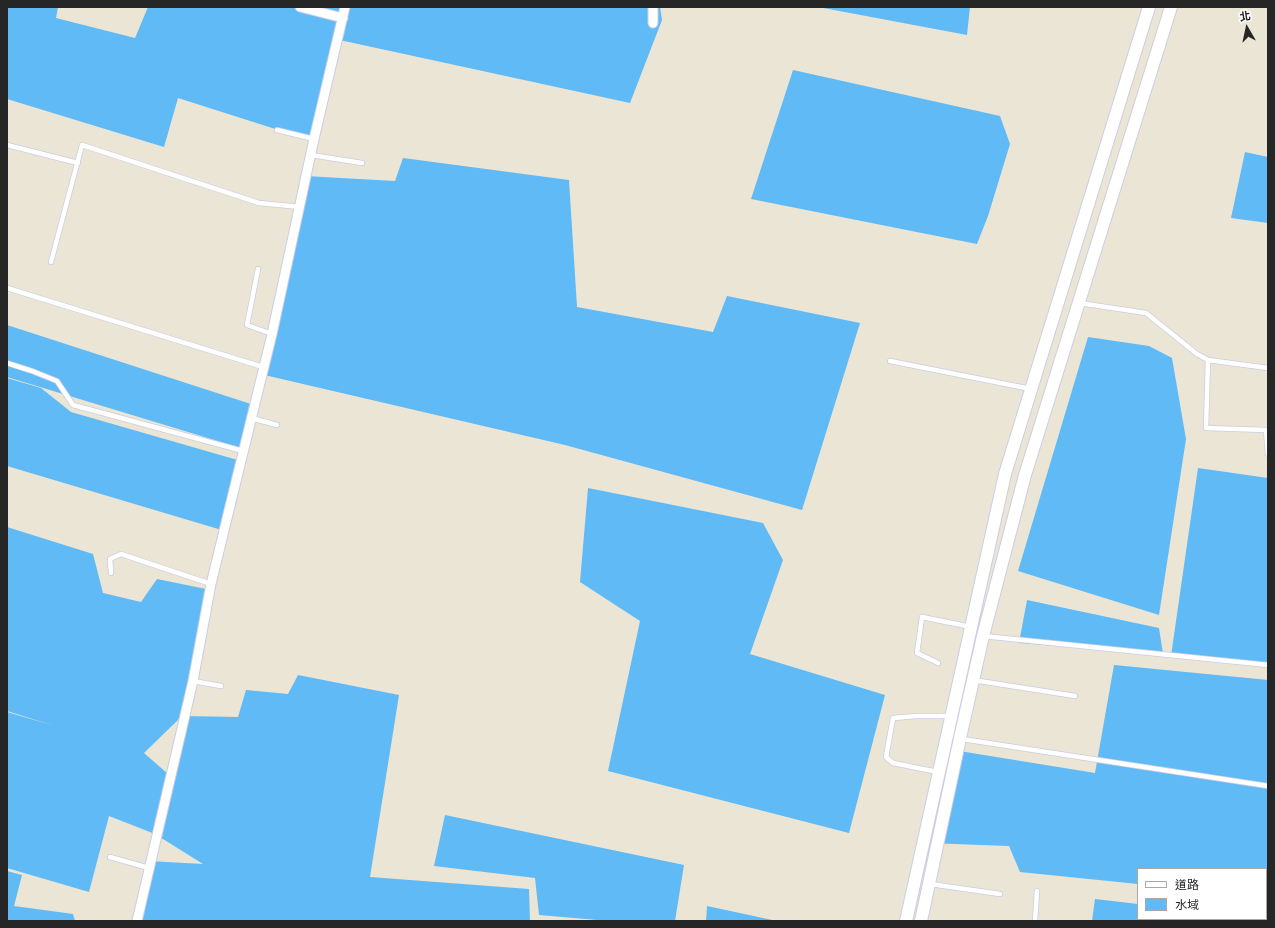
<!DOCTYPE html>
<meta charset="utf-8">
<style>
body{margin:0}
#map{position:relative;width:1275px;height:928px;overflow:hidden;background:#ebe5d6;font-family:"Archivo Narrow","Noto Sans TC",sans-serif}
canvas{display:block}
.frame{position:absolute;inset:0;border:8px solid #262626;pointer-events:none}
.legend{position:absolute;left:1137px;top:868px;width:130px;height:52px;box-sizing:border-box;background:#fff;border:1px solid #a8a8a8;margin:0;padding:5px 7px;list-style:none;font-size:12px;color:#262626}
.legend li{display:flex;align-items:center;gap:8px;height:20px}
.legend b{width:20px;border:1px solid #a8a8a8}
.north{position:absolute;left:1227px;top:8px;width:40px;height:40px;-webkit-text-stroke:3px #fff;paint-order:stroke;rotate:351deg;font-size:11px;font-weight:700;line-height:16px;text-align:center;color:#262626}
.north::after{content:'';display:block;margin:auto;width:14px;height:18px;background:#262626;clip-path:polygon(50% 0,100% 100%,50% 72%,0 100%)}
</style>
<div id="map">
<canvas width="1275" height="928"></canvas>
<div class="frame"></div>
<ul class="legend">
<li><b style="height:5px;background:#fff"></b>道路</li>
<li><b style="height:11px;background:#5fbaf6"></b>水域</li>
</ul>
<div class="north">北</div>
</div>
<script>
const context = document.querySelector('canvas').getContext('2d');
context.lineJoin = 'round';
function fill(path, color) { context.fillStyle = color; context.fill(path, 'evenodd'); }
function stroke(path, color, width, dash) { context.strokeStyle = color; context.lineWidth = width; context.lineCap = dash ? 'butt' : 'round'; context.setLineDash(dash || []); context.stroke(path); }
fill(new Path2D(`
 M7,7H58L56,18L135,38L148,7H315L327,10L319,7H660L662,20L630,103L335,39L313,141L178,98L164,147L7,99Z
 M818,7H970L967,35Z
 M793,70L1000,116L1010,144L988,216L977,244L751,199Z
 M1245,152L1268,157V223L1231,218Z
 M403,158L569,180L577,307L713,332L727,296L860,323L802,510L565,445L260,374L305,176L395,181Z
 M7,325L254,405L244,449L7,377Z
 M1088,337L1149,346L1172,358L1186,439L1159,615L1018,571Z
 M7,378L41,388L71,412L241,461L225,531L7,466Z
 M1198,468L1268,478V667L1171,656Z
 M588,488L763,523L783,560L750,654L885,695L849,833L608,771L640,621L580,582Z
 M7,527L93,554L103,593L141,602L157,579L211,590L182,716L238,717L246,690L288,694L298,675L399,695L370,877L529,889L530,921H135L149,861L203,864L155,834L109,816L89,892L7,868V712L55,726L7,711ZM181,717L168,774L144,753Z
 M1027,600L1159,628L1163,654L1019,643Z
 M1114,665L1268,680V897L1266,896V869H1138V884L1020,872L1009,846L927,843L947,749L1095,773Z
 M445,815L684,865L675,921H609L539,915L535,878L434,866Z
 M7,871L22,875L14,906L73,914L75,921H7Z
 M1095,899L1138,904V919H1266V917H1268V921H1092Z
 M707,906L777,921H706Z`), '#5fbaf6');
const service = new Path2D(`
 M277,130L314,139
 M7,145L78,163
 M311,155L362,163
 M51,262L82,145L259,203L300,207
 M258,269L247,325L272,334
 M7,288L263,367
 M1079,303L1146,313L1197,354L1208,360L1268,368
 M1208,360L1206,428L1266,430L1268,454
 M890,361L1031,389
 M7,363L32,371L57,381L73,405L243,451
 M251,418L277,425
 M111,573L110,559L121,554L211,584
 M983,636L1268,665
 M938,663L917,653L922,617L971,627
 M973,680L1075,696
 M193,681L221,686
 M962,739L1268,786
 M938,772L893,763L886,757L893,718L917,716H950
 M110,857L149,868
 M930,884L1000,894
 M1035,921L1037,891`);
const minor = new Path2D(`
 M300,7L343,18
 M653,7V23
 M137,921L193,681L211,584L272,334L314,139L345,7`);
const tertiary = new Path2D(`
 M906,921L1005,474L1149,7
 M921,921L960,738L983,636L1025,475L1171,7`);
stroke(service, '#cbcde1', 6);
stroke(minor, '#cbcde1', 11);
stroke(tertiary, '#cbcde1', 14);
stroke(service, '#fff', 4.5);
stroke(minor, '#fff', 9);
stroke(tertiary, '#fff', 12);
</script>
